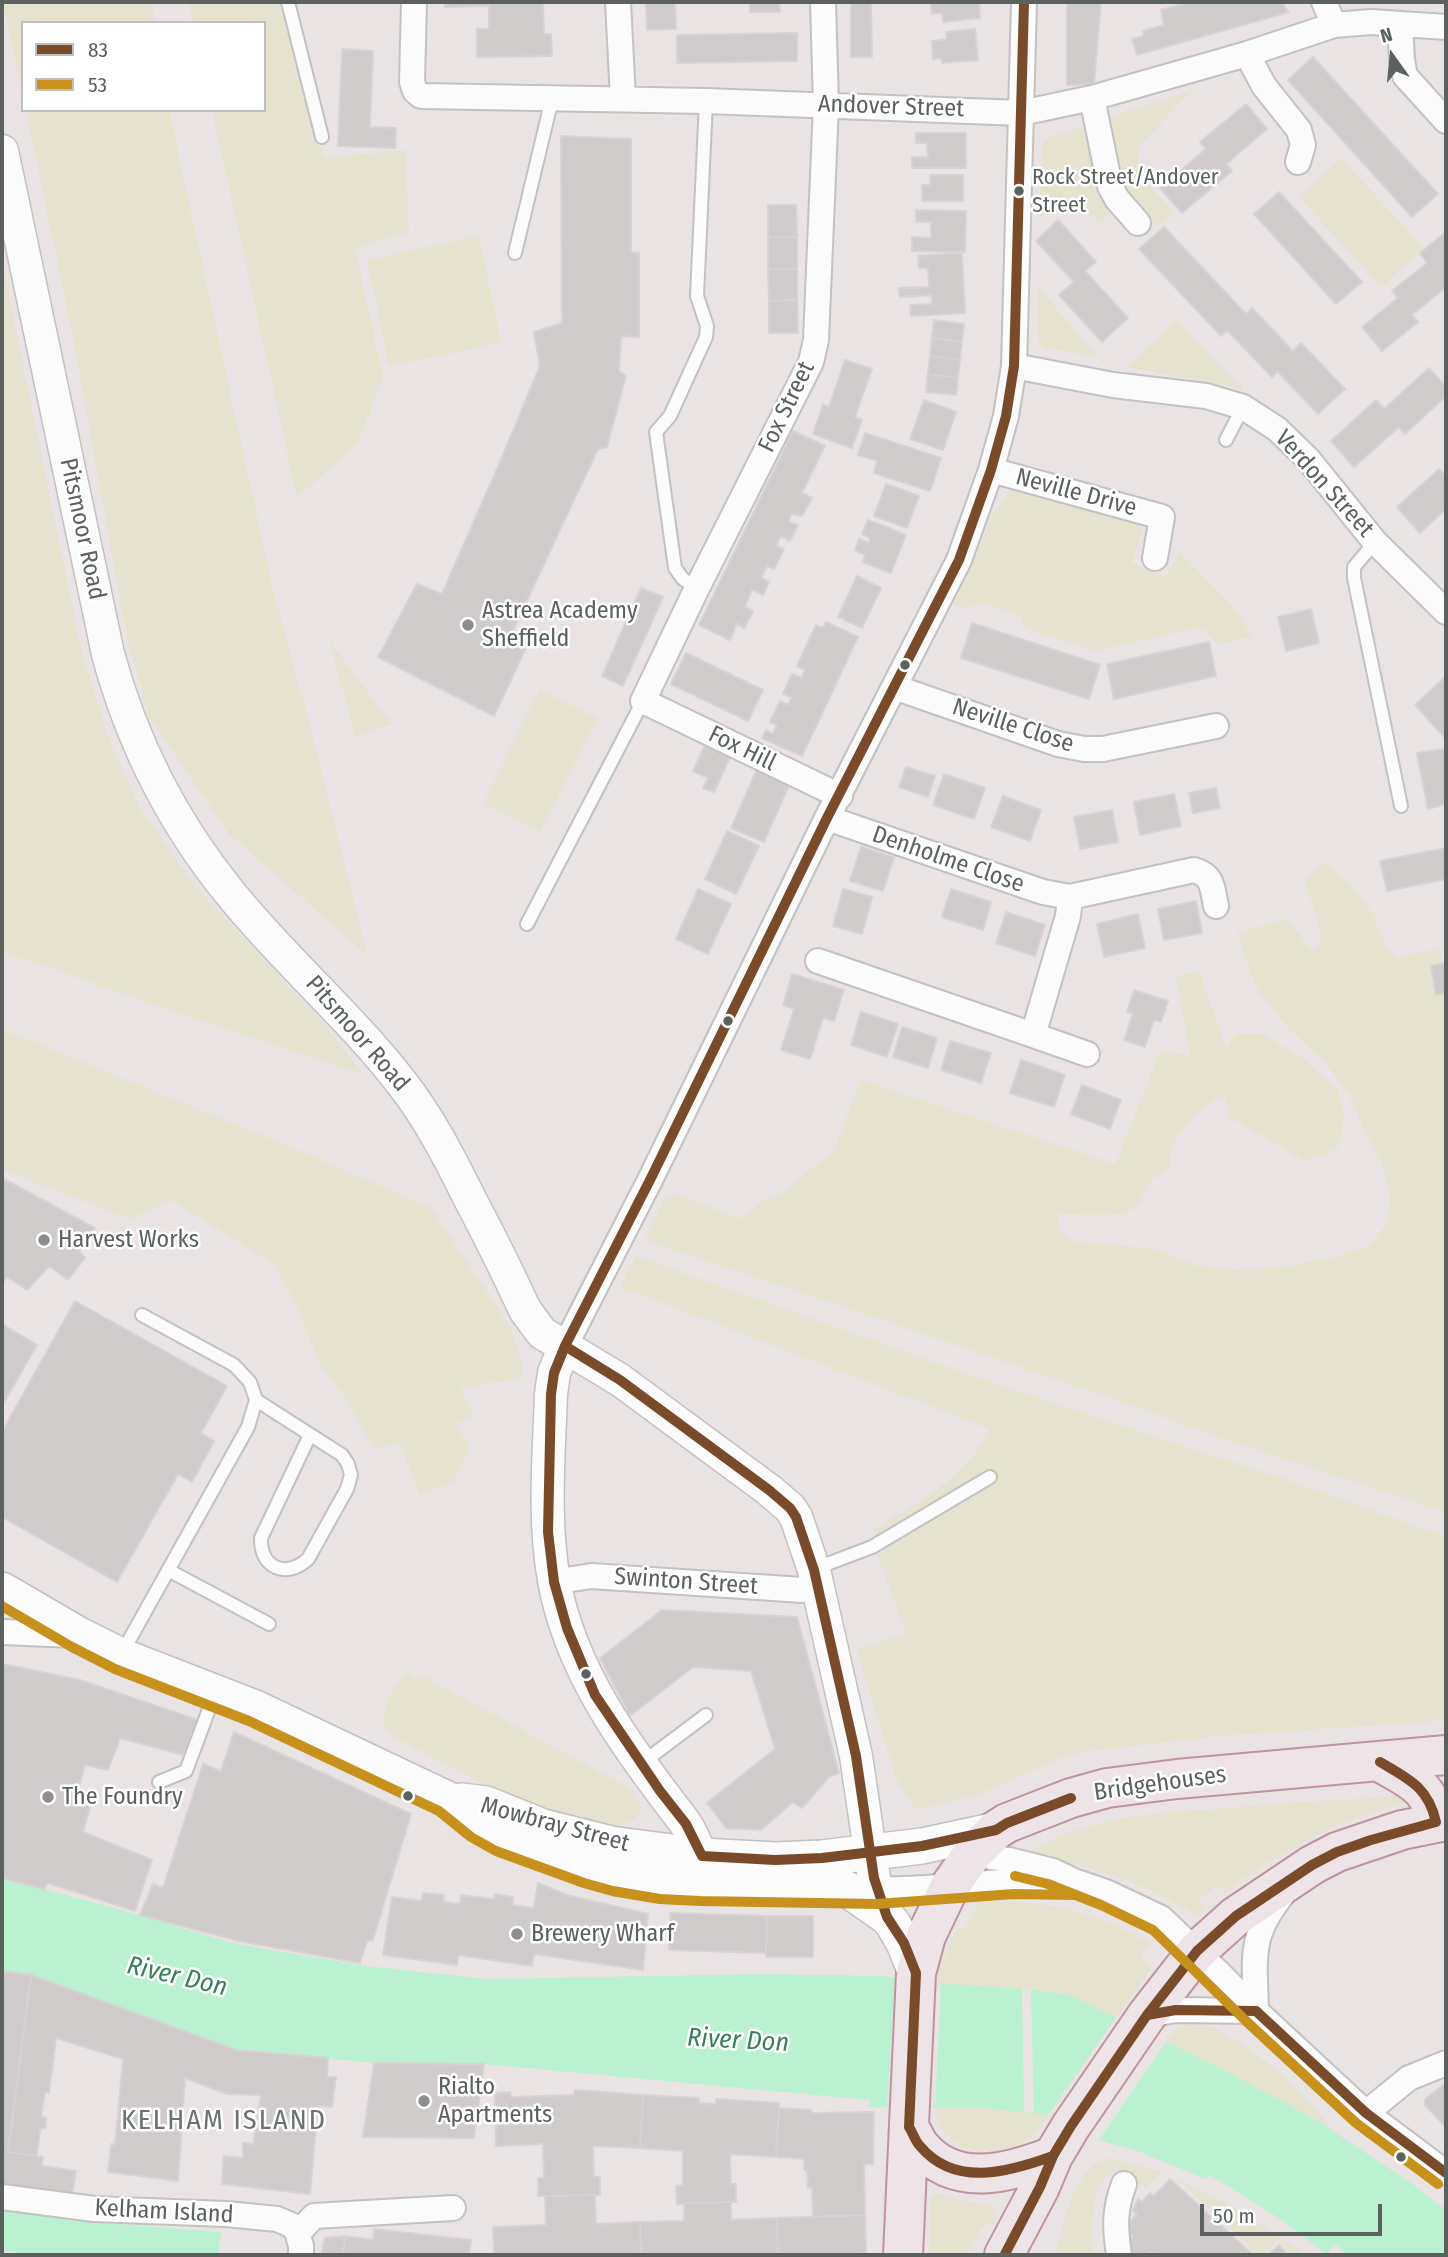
<!DOCTYPE html>
<style>
body{margin:0}
#map{position:relative;width:1448px;height:2257px;overflow:hidden;background:#e9e3e4;font-family:"Fira Sans Condensed",sans-serif}
canvas{display:block}
.frame{position:absolute;inset:0;border:4px solid #5a615e;pointer-events:none}
.legend{position:absolute;left:21px;top:21px;width:245px;height:91px;box-sizing:border-box;background:#fff;border:2px solid #bdc0bf;margin:0;padding:9px 12px;list-style:none;font-size:21px;color:#5a615e}
.legend li{display:flex;align-items:center;gap:14px;height:35px}
.legend b{width:35px;border:2px solid #bdc0bf}
.north{position:absolute;left:1357px;top:21px;width:70px;height:70px;-webkit-text-stroke:5px #fff;paint-order:stroke;rotate:345deg;font-size:19px;font-weight:700;line-height:28px;text-align:center;color:#5a615e}
.north::after{content:'';display:block;margin:auto;width:24px;height:32px;background:#5a615e;clip-path:polygon(50% 0,100% 100%,50% 72%,0 100%)}
.scale{position:absolute;left:1200px;top:2204px;width:182px;height:32px;box-sizing:border-box;border:4px solid #5a615e;border-top:0;padding-left:9px;font-size:21px;line-height:24px;white-space:nowrap;color:#5a615e;-webkit-text-stroke:5px #fff;paint-order:stroke}
</style>
<div id="map">
<canvas width="1448" height="2257"></canvas>
<div class="frame"></div>
<ul class="legend">
<li><b style="height:9px;background:#7a4b2a"></b>83</li>
<li><b style="height:9px;background:#c8911c"></b>53</li>
</ul>
<div class="north">N</div>
<div class="scale">50 m</div>
</div>
<script>
const context = document.querySelector('canvas').getContext('2d');
context.lineJoin = 'round';
function fill(path, color) { context.fillStyle = color; context.fill(path, 'evenodd'); }
function stroke(path, color, width, dash) { context.strokeStyle = color; context.lineWidth = width; context.lineCap = dash ? 'butt' : 'round'; context.setLineDash(dash || []); context.stroke(path); }
function drawText(font, color, halo, rows, align = 'center') {
  context.font = font + ' "Fira Sans Condensed",sans-serif'; context.lineWidth = 5; context.setLineDash([]); context.textBaseline = 'middle'; context.strokeStyle = halo; context.fillStyle = color; for (const [text, x, y, turn = 0] of rows) {
    context.save(); context.translate(x, y); context.rotate((+turn || 0) * Math.PI / 180); context.textAlign = isNaN(turn) ? turn : align; if (halo) context.strokeText(text, 0, 0); context.fillText(text, 0, 0); context.restore();
  }
}
fill(new Path2D(`
 M3,2H152L154,23H23V96Z
 M189,2H283L324,158L405,150L409,232L355,248L383,377L357,445L297,497L212,110H264V23H193Z
 M1192,90L1138,148L1140,177L1175,213L1157,227L1129,197L1099,223L1072,195L1056,201L1039,219L1042,145L1048,138Z
 M26,110H169L272,586L305,707L367,955L230,835L150,718L127,639L73,337Z
 M1341,158L1424,248L1381,287L1299,197Z
 M479,236L501,343L389,366L367,260Z
 M2,260L80,645L107,734L139,806L195,886L322,1022L363,1074L221,1028L2,951Z
 M1038,287L1098,357L1043,347L1038,339Z
 M1176,320L1244,389L1127,367Z
 M1014,485L1143,528L1132,563L1166,577L1179,551L1234,608L1252,636L1219,644L1199,627L1096,651L1024,627L1021,616L985,603L962,608L953,605L994,513Z
 M330,642L392,724L355,737Z
 M540,689L598,718L540,832L483,804Z
 M1323,862C1343,877 1357,889 1370,910C1381,928 1381,946 1399,958L1440,948L1446,976V1512L1215,1436L1112,1398L645,1240L665,1198L675,1194L741,1219L761,1202L784,1193L802,1176L833,1153L861,1080L1116,1164L1160,1051L1190,1056L1176,976L1199,972L1226,1047L1236,1034H1262L1303,1058L1338,1091L1344,1115L1338,1148L1305,1161L1229,1117L1225,1095L1212,1102L1193,1117L1177,1136L1170,1153V1164L1163,1173L1152,1179L1137,1206L1123,1214L1089,1215L1058,1213L1059,1230L1077,1242L1154,1249L1197,1266L1238,1270L1283,1267L1344,1255L1370,1245L1387,1223L1390,1201L1383,1165L1369,1140L1348,1093L1323,1060L1291,1031L1265,1000L1255,985L1237,933L1288,919L1312,952L1321,939L1315,910L1304,882Z
 M2,1029L296,1149L431,1208L508,1323L521,1358L523,1378L460,1388L474,1415L457,1424L470,1450L453,1481L420,1496L400,1442L374,1449L344,1395L322,1368L295,1303L273,1264L172,1200L131,1219L2,1170Z
 M636,1256L1010,1389L1285,1479L1446,1537V1718L1425,1722L1219,1736L1088,1751L1061,1758L976,1796L917,1810L900,1787L894,1772L857,1650L906,1633L880,1562L874,1529C918,1503 967,1477 990,1429L621,1287Z
 M406,1672L416,1679L421,1675L633,1790L641,1807V1813C637,1817 633,1821 628,1823C577,1839 441,1761 393,1737C372,1720 393,1688 406,1672Z
 M1405,1796L1407,1803C1336,1821 1283,1849 1225,1893L1217,1885L1198,1900L1206,1909L1198,1917C1146,1883 1089,1866 1029,1852C1086,1817 1149,1814 1214,1809C1277,1803 1342,1800 1405,1796Z
 M992,1901C1048,1901 1101,1913 1150,1943L1141,1956L1143,1960L1152,1967L1100,2042L1022,1990L932,1984L936,1956L945,1957L952,1938L959,1928H965L978,1904Z
 M1186,2023C1208,2021 1224,2033 1241,2044C1282,2071 1304,2093 1333,2131L1230,2073L1166,2042L1176,2028Z
 M938,2062L1024,2112L1048,2115C1042,2126 1034,2137 1023,2143C995,2161 945,2151 935,2117Z
 M1112,2158L1162,2172L1145,2188L1115,2170C1109,2175 1103,2180 1100,2187C1091,2203 1091,2237 1094,2255H1056C1064,2224 1073,2163 1112,2158Z
 M1177,2179L1251,2217L1306,2255H1292L1277,2240L1262,2255H1259Z
 M935,2194C945,2194 954,2199 964,2201C976,2203 986,2203 998,2209L994,2221L981,2229L967,2255H929L931,2198Z`), '#e5e2d0');
fill(new Path2D(`
 M2,1878L140,1915L232,1943L366,1966L486,1979L766,1974L885,1976L916,1982L1027,1989L1069,1995L1230,2073L1318,2121L1414,2185L1446,2210V2255H1348L1335,2244L1326,2254L1282,2220L1210,2175L1206,2179L1135,2150L1099,2140L1048,2115L986,2108L869,2107V2100L484,2064L374,2063L236,2050L31,1975L2,1971Z
 M2,2208L77,2221L221,2232L218,2255H32L2,2250Z`), '#b9f1d1');
fill(new Path2D(`
 M895,1978L941,1985L935,2106L887,2107Z
 M1022,1989L1031,1990L1034,2113L1024,2112Z
 M1117,2016L1166,2042L1099,2140L1048,2115Z`), '#e9e3e4');
const building = new Path2D(`
 M445,2H543L544,34H551L552,56L477,57V29H489V6L445,7Z
 M646,2H675L676,29L647,30Z
 M750,2H779L780,12H750Z
 M851,2H871L872,57H851Z
 M930,2H979L980,18L943,22L942,13L932,14Z
 M1067,2H1101L1094,84L1067,85Z
 M1190,2H1281L1289,12L1137,55L1132,39L1144,36L1143,31L1164,25L1161,10Z
 M975,29L978,60L942,63V58L933,59L932,41L947,39L946,32Z
 M797,33V61L677,63V35Z
 M342,49L373,51L370,127L396,128L395,148L338,146Z
 M1313,57L1438,194L1412,217L1288,80Z
 M1246,104L1267,129L1226,164L1232,171L1182,213L1160,188L1206,149L1200,142Z
 M916,133H966V168H912V157H928L927,143H916Z
 M561,136L631,139V252L639,253V337L621,336L619,371L626,376L607,447L598,449L513,630L531,637L494,716L378,657L417,584L442,594L503,455L540,366L534,332L562,323Z
 M930,175H963V201H922V185H930Z
 M1279,192L1362,282L1336,304L1254,214Z
 M768,205H796L797,237H768Z
 M916,210L966,211L965,252L912,251V237L931,238V222H916Z
 M1058,220L1096,262L1085,271L1128,318L1102,342L1059,295L1074,282L1036,241Z
 M1164,227L1246,314L1252,308L1293,351L1301,343L1345,389L1318,414L1278,372L1272,377L1227,330L1221,336L1139,249Z
 M1446,232V287L1412,315L1418,322L1382,351L1362,327L1398,298L1392,291L1427,263L1420,253Z
 M768,237H797V269H768Z
 M962,253L965,313L911,316L910,305L932,304V295L900,297L899,288L929,287L928,268H919L918,256Z
 M768,269H797V300L769,301Z
 M797,300L798,333H769V301Z
 M934,320L964,324L962,342L932,338Z
 M932,338L962,342L960,360L930,356Z
 M930,356L960,360L958,378L928,374Z
 M845,360L872,369L855,417L862,420L852,448L813,434L823,405L829,407Z
 M1429,368L1446,387V396L1405,434L1399,427L1354,467L1331,441L1376,400L1384,409Z
 M928,374L958,378L956,395L926,392Z
 M924,400L956,412L943,450L910,439Z
 M793,431L825,446L802,493L812,498L802,516L791,514L789,522L798,525L790,541L781,536L776,546L784,549L774,569L767,566L761,578L769,582L763,595L752,589L745,607L753,611L744,628L737,623L730,640L699,625Z
 M865,433L941,458L930,491L874,473L877,461L858,455Z
 M1439,469L1446,476V509L1420,533L1397,507Z
 M886,484L919,496L907,528L874,516Z
 M868,520L906,535L891,573L863,562L865,555L855,550L859,539L869,543L870,538L862,534Z
 M857,576L881,588L862,628L838,617Z
 M641,588L663,597L623,686L602,676Z
 M1311,609L1319,643L1286,651L1278,617Z
 M826,622L858,637L802,756L762,738L766,730L773,734L777,725L770,722L780,701L788,705L792,697L783,694L792,674L801,678L805,670L797,666L816,625L823,628Z
 M972,623L1100,665L1089,699L961,658Z
 M1209,642L1216,676L1114,699L1107,664Z
 M686,653L763,690L748,721L671,684Z
 M1446,676V739L1415,705Z
 M707,741L732,753L714,792L703,788L708,778L693,771Z
 M1444,749H1446V804L1428,809L1417,753Z
 M760,762L793,776L764,842L731,828Z
 M906,767L935,776L928,797L899,787Z
 M944,774L985,788L974,819L933,805Z
 M1216,788L1220,808L1193,813L1189,793Z
 M1174,794L1181,826L1140,835L1134,802Z
 M1003,796L1041,810L1030,841L991,827Z
 M1112,810L1118,842L1080,849L1074,817Z
 M727,831L759,846L736,894L705,879Z
 M861,847L894,857L883,891L850,881Z
 M1446,848V879L1387,891L1380,861Z
 M698,889L731,904L708,954L676,939Z
 M843,889L872,897L862,934L833,926Z
 M951,889L991,902L983,930L942,917Z
 M1196,901L1202,933L1164,940L1158,909Z
 M1006,912L1045,925L1035,956L996,943Z
 M1138,914L1145,948L1104,957L1097,924Z
 M1446,963V993L1436,995L1431,966Z
 M792,974L844,990L834,1021L823,1018L810,1059L781,1050L794,1009L783,1005Z
 M1134,990L1168,1001L1161,1022L1154,1020L1145,1047L1124,1040L1133,1013L1127,1012Z
 M861,1012L898,1024L887,1057L851,1045Z
 M902,1027L937,1038L928,1068L893,1057Z
 M950,1041L991,1053L981,1083L941,1070Z
 M1021,1060L1065,1075L1054,1107L1010,1093Z
 M1082,1085L1121,1100L1110,1129L1071,1114Z
 M2,1178L95,1228L79,1251L85,1258L68,1280L49,1266L27,1290L7,1277L2,1283Z
 M75,1301L227,1386L201,1433L214,1441L192,1482L178,1474L117,1582L2,1517V1432Z
 M2,1324L37,1345L2,1406Z
 M662,1610L797,1617L839,1773L829,1777L802,1808L793,1802L761,1830L726,1828L707,1803L775,1749L751,1671L693,1667L630,1716L600,1658Z
 M3,1664L80,1680L198,1720L183,1755L120,1738L108,1770L85,1765L76,1797L92,1800L83,1832L152,1860L135,1911L48,1883L44,1889L2,1878Z
 M234,1732L411,1814L373,1940L367,1941L360,1963L239,1941L140,1915L153,1884L163,1888L203,1764L221,1771Z
 M538,1883L567,1895L648,1914L643,1970L534,1954L532,1966L458,1955L457,1965L383,1955L392,1897L422,1901L423,1893L444,1895L443,1902L460,1904L461,1895L494,1899L495,1894L513,1897L512,1905L534,1908Z
 M670,1913L767,1916L766,1953L669,1950Z
 M767,1916H813V1957H766Z
 M2,1971L31,1975L8,2152L43,2157L42,2166L76,2171L71,2202L2,2191Z
 M31,1975L236,2050L328,2058L327,2077H336L332,2107L318,2106L310,2194L222,2184L224,2156L243,2158V2143L253,2144L261,2095L227,2094L185,2078L178,2181L108,2172L111,2144L115,2145L123,2059L56,2038L49,2093L45,2092L41,2117L46,2118V2128L40,2129L37,2156L8,2152Z
 M374,2063L484,2064L474,2138L363,2137Z
 M1446,2083V2127L1425,2105V2101L1426,2098Z
 M575,2090L643,2095L640,2148L593,2146L594,2177H600V2195L538,2196V2178H544L543,2144L496,2146L495,2093L510,2092L511,2097L574,2095Z
 M643,2095L699,2098V2103L716,2104V2099L779,2103L776,2157L730,2154L731,2184H736V2202L677,2204L676,2186L683,2185V2151L640,2148Z
 M779,2108L811,2110V2113L874,2112L873,2164H864L865,2215L813,2217L812,2187L808,2188L807,2170H804V2159L776,2157Z
 M1170,2179L1253,2255H1154L1151,2252L1148,2255H1136L1128,2248L1133,2236L1124,2228L1137,2214L1133,2211L1138,2199L1142,2202L1150,2193L1154,2196Z
 M595,2195L596,2224L640,2222L641,2255H494L493,2227L546,2225L545,2196Z
 M731,2202V2220L777,2218L778,2255H641L640,2222L684,2221V2203Z
 M865,2215L866,2252L864,2253V2255H778L777,2218Z
 M374,2229L471,2240L469,2255H343L345,2236L373,2240Z
 M345,2236L343,2255H321L325,2238Z
 M1279,2245L1288,2255H1268Z`);
fill(building, '#d0cccc');
stroke(building, '#d8d2d4', 2);
const service = new Path2D(`
 M288,2L322,137
 M515,253L552,99
 M1226,440L1243,407
 M1375,542L1354,567V578L1401,806
 M697,588L683,579L675,568L656,432L670,416L706,337L707,326L697,296L706,101
 M527,924L643,701
 M256,1400L342,1455L348,1464L351,1475L347,1489L308,1559C286,1579 260,1568 261,1538L310,1435
 M814,1569L872,1547L990,1477
 M168,1570L269,1624
 M122,1653L248,1427L256,1400L250,1382L234,1365L142,1315
 M642,1763L706,1715
 M159,1782L186,1771L215,1693`);
const minor = new Path2D(`
 M414,2L412,82L415,91L421,96L706,101L1021,113L1092,98L1247,54L1334,25L1371,22L1446,27
 M618,2L623,99
 M823,2L826,105L816,340L811,362L697,588L643,701L840,796
 M1324,2L1334,25
 M1400,24L1402,60L1405,76L1446,121
 M1247,54L1264,86L1299,130L1303,145L1298,162
 M1092,98L1110,186L1117,199L1138,223
 M1014,366L1113,385L1206,396L1243,407L1277,429L1308,459L1375,542L1446,612
 M991,470L1162,517L1155,558
 M894,687L1058,744L1084,749H1103L1216,726
 M827,818L1043,892L1070,897L1194,870C1214,876 1212,888 1216,906
 M818,961L1033,1035L1068,916L1070,897
 M1033,1035L1087,1054
 M565,1346L651,1178L827,818L959,560L991,470L1006,416L1014,366L1024,2
 M554,1582L591,1576L818,1591
 M2,1632L75,1635
 M962,1852L1009,1860L1053,1871L1074,1881L1106,1892L1161,1918L1222,1976L1256,2011L1366,2113L1446,2173
 M862,1889C926,1892 989,1879 1053,1881
 M1256,2011C1255,1958 1248,1937 1283,1894
 M1147,2015L1176,2010L1256,2011
 M1366,2113L1409,2078L1446,2063
 M2,2197L94,2209L226,2214L277,2219L291,2225L297,2231L301,2246V2255
 M298,2233L314,2216L453,2208
 M1119,2255C1115,2227 1114,2211 1124,2184`);
const tertiary = new Path2D(`
 M2,151L108,654C132,742 172,822 230,893C283,959 349,1015 401,1082C430,1119 450,1159 471,1201C490,1237 508,1273 525,1310L542,1333L620,1380L769,1490L790,1508L796,1517L814,1570L856,1756L874,1878L887,1917
 M565,1346L554,1373L551,1394C549,1455 543,1519 554,1580C570,1671 628,1749 683,1820C691,1830 695,1842 700,1853C704,1860 711,1867 717,1874`);
const secondary = new Path2D(`
 M2,1590L79,1635L121,1656L255,1708L447,1799L479,1825L502,1838L589,1870L617,1878L662,1885L847,1889L887,1917L893,1924L904,1943L916,1973
 M461,1801L486,1804L543,1827L611,1844L702,1856L775,1860L822,1858L922,1846L996,1830`);
const trunk = new Path2D(`
 M1380,1762C1410,1780 1430,1785 1436,1822
 M909,2127C913,2133 916,2141 920,2146C955,2189 1010,2173 1053,2156
 M903,2255L916,1973L926,1936L950,1886L973,1853L996,1830L1007,1823L1071,1798L1107,1788L1177,1779L1446,1755
 M1004,2255L1040,2187L1053,2156L1071,2126L1147,2015L1197,1951L1236,1916L1312,1865L1337,1852L1402,1830L1446,1821`);
stroke(service, '#c2c2c1', 16);
stroke(minor, '#c2c2c1', 28);
stroke(tertiary, '#c2c2c1', 35);
stroke(secondary, '#c1c1c0', 38);
stroke(trunk, '#bd94a0', 42);
stroke(service, '#fcfbfb', 12);
stroke(minor, '#fcfbfb', 24);
stroke(tertiary, '#fcfbfb', 32);
stroke(secondary, '#fcfbfb', 35);
stroke(trunk, '#eee3e6', 38);
stroke(new Path2D(`
 M565,1346L620,1380L769,1490L790,1508L796,1517L814,1570L856,1756L874,1878L887,1917L904,1943L916,1973L909,2127C913,2133 915,2141 920,2146C955,2188 1009,2172 1053,2156
 M1380,1762C1409,1779 1428,1787 1436,1822
 M702,1856L686,1824L660,1791L595,1695L567,1628L554,1582L548,1532L551,1394L554,1373L565,1346L651,1178L827,818L959,560L991,470L1006,416L1014,366L1024,2
 M702,1856L775,1860L822,1858L922,1846L996,1830L1007,1823L1071,1798
 M1147,2015L1176,2010L1256,2011L1366,2113L1446,2173
 M1005,2254L1040,2187L1053,2156L1071,2126L1147,2015L1197,1951L1236,1916L1312,1865L1337,1852L1371,1840L1436,1822`), '#7a4b2a', 10);
stroke(new Path2D(`
 M2,1606L72,1647L115,1669L249,1721L439,1811L471,1837L496,1851L584,1883L613,1891L660,1899L700,1901L877,1904L1014,1894L1074,1895
 M1015,1876L1048,1884L1101,1905L1153,1930L1246,2021L1356,2123L1438,2184`), '#c8911c', 10);
for (const [x, y, r, color] of [
 [1019,191,6,"#5a615e"],
 [468,625,7,"#8c8e8d"],
 [905,665,6,"#5a615e"],
 [728,1021,6,"#5a615e"],
 [44,1240,7,"#8c8e8d"],
 [586,1674,6,"#5a615e"],
 [408,1796,6,"#5a615e"],
 [48,1797,7,"#8c8e8d"],
 [517,1934,7,"#8c8e8d"],
 [424,2101,7,"#8c8e8d"],
 [1401,2157,6,"#5a615e"]
]) { const dot = new Path2D(); dot.arc(x, y, r, 0, 2 * Math.PI); context.fillStyle = color; context.fill(dot); stroke(dot, '#fff', 2.5); }
drawText('22px', '#5a615e', '#fff', [
 ["Rock Street/Andover",1032,178],
 ["Street",1032,206]
], 'left');
drawText('24px', '#5a615e', '#fff', [
 ["Andover Street",891,107,2],
 ["Fox Street",787,407,-64],
 ["Verdon Street",1324,484,48],
 ["Neville Drive",1076,493,15],
 ["Pitsmoor Road",82,529,78],
 ["Neville Close",1013,726,18],
 ["Fox Hill",742,749,26],
 ["Denholme Close",948,860,19],
 ["Pitsmoor Road",357,1034,49],
 ["Swinton Street",686,1582,4],
 ["Bridgehouses",1160,1784,-8],
 ["Mowbray Street",555,1825,15],
 ["Kelham Island",164,2212,3]
]);
drawText('24px', '#5a615e', '#fff', [
 ["Astrea Academy",482,611],
 ["Sheffield",482,639],
 ["Harvest Works",58,1240],
 ["The Foundry",62,1797],
 ["Brewery Wharf",531,1934],
 ["Rialto",438,2087],
 ["Apartments",438,2115]
], 'left');
drawText('italic 26px', '#377e5a', '#fff', [
 ["River Don",177,1977,13],
 ["River Don",738,2041,3]
]);
context.letterSpacing = '2px';
drawText('28px', '#6b736f', '#fff', [
 ["KELHAM ISLAND",224,2121]
]);
context.letterSpacing = '0px';
</script>
